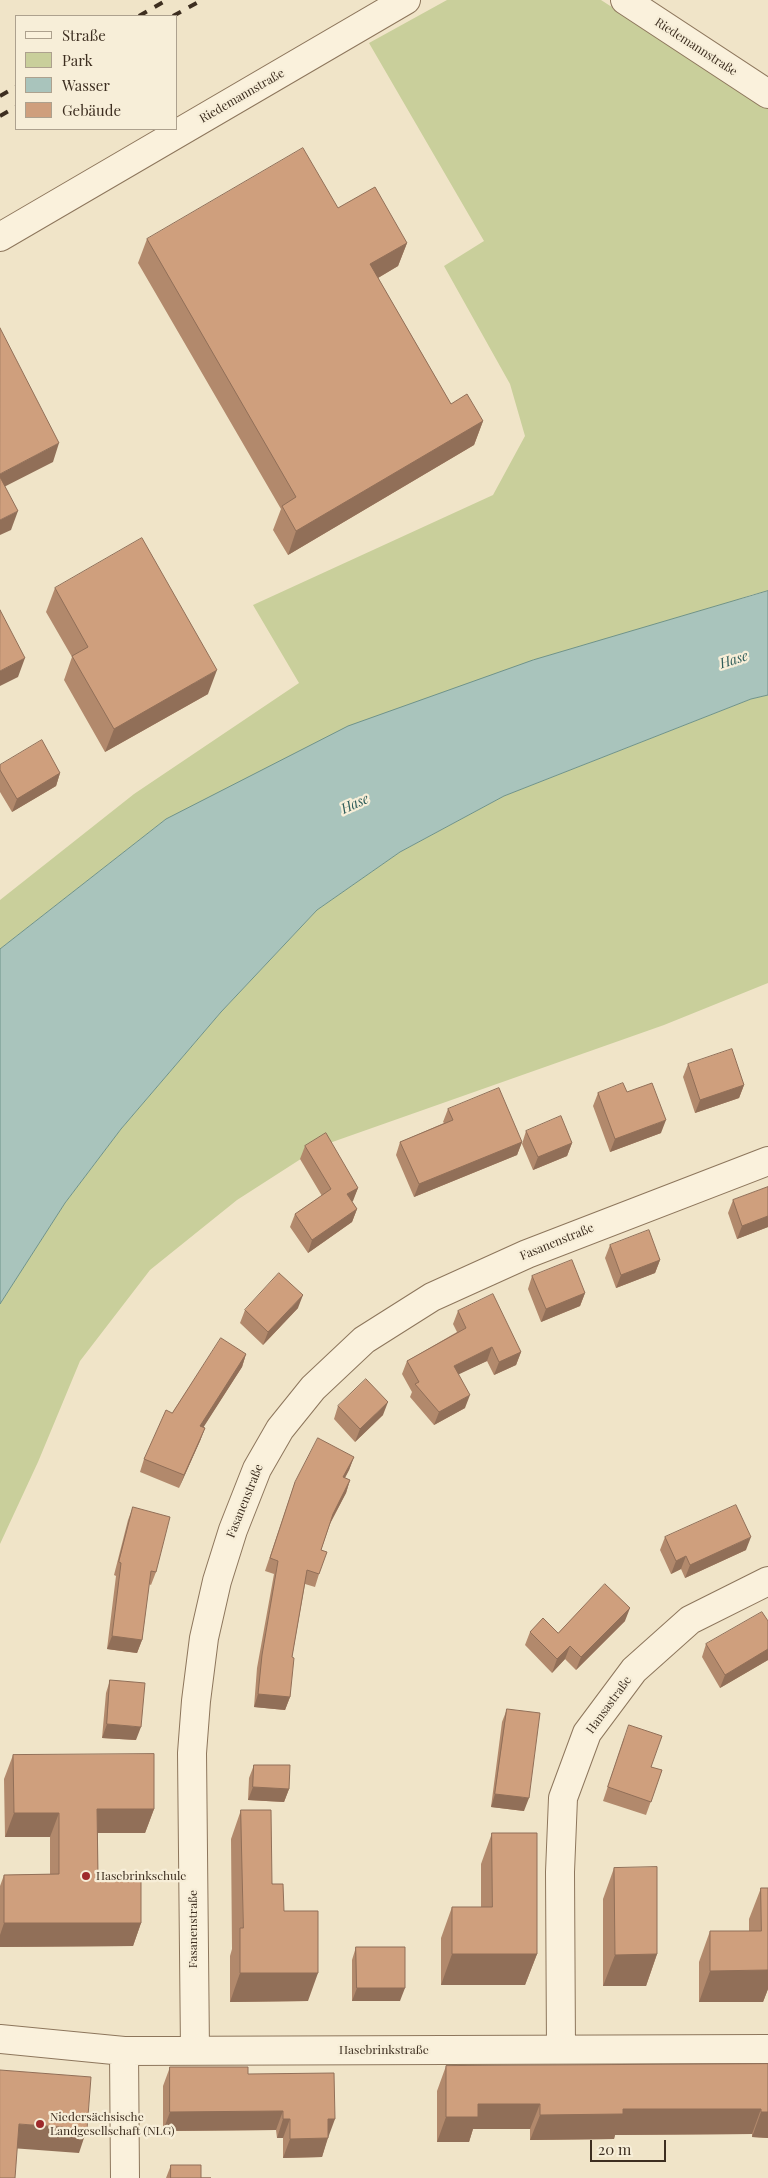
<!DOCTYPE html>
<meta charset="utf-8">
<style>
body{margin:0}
#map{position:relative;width:768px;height:2178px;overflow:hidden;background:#f0e4c8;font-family:"Playfair Display",serif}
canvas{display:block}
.legend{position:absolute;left:15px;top:15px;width:162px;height:115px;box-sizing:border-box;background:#f7eed8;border:1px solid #ada18e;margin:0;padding:6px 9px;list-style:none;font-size:15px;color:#3d2e20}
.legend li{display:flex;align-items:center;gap:10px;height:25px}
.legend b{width:25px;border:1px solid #ada18e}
.scale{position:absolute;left:590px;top:2140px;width:76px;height:22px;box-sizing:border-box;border:2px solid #3d2e20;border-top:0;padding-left:6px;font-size:15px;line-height:18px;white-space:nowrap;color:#3d2e20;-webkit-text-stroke:4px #f7eed8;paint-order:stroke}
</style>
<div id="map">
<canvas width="768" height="2178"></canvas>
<ul class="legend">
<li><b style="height:6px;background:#faf1dc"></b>Straße</li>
<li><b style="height:14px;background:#c9cf9b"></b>Park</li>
<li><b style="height:14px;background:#a9c4bc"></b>Wasser</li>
<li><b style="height:14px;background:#cf9f7d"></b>Gebäude</li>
</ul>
<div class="scale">20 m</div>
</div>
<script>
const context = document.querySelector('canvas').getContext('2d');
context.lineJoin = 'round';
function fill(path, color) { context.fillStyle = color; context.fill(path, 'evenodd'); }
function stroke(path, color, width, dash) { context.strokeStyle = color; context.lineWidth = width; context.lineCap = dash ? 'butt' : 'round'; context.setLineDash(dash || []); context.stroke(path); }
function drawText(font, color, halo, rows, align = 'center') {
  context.font = font + ' "Playfair Display",serif'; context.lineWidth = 4.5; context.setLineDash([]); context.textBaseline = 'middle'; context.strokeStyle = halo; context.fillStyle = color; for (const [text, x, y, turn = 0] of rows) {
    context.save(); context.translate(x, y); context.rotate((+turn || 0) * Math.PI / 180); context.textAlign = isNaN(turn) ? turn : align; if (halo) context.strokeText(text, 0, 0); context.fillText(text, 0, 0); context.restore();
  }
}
fill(new Path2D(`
 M447,0H601L768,108V591L751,595L166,819L0,949V900L134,794L299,683L253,605L493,495L525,436L510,384L444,266L484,241L369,43Z
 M768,695V983L664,1025L321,1146L237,1200L150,1270L80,1361L38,1462L0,1544V1304L65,1203L121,1129L221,1012L317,910L400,852L504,796L751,699Z`), '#c9cf9b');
const water = new Path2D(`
 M768,591V695L751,699L504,796L400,852L317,910L221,1012L121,1129L65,1203L0,1304V949L166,819L348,726L533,660Z`);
fill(water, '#a9c4bc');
stroke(water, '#6f938a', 1);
const minor = new Path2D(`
 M625,0L768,94
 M0,237L406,0
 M0,2039L124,2051L768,2049
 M561,2049L560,1872L563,1798L587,1733L634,1670L690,1620L768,1581
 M124,2051L125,2178
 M195,2051L192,1753L196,1701L204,1638L217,1581L233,1530L257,1469L280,1429L313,1388L364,1340L432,1297L527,1254L768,1161`);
stroke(minor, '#8d765c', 30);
stroke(minor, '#faf1dc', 28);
stroke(new Path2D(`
 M139,16L167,0
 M173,16L202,0
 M0,96L16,87
 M0,116L16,107`), '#3d2e20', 4, [9, 9]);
fill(new Path2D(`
 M338,208L407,243L398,266L378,278L451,404L483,421L474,445L288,555L273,530L281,509L138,263L147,239Z
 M55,588L208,694L105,752L64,680L72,657L46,612Z
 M0,765L60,773L56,786L12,812L0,792Z
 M688,1064L744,1085L739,1098L695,1113L683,1077Z
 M627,1092L661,1133L610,1152L593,1106L598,1093Z
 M448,1109L522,1142L517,1155L414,1197L396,1155L400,1142L444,1123L443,1122Z
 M526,1131L572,1143L567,1156L533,1170L522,1144Z
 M305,1146L358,1188L352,1201L357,1209L352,1222L308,1253L290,1227L295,1214L322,1196L300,1159Z
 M768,1187V1227L737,1239L728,1213L733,1200Z
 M610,1245L660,1260L655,1273L616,1288L605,1258Z
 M532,1276L585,1293L580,1306L541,1322L528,1289Z
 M298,1308L263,1345L240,1323L245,1310Z
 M458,1311L521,1352L516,1365L494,1375L487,1361L458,1374L465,1408L434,1425L410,1397L412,1392L402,1374L407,1361L457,1332L453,1324Z
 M246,1354L242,1367L203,1427L205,1428L200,1441L179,1488L140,1472L144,1459L172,1413Z
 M338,1406L383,1415L355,1442L334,1419Z
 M354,1457L349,1470L345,1478L350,1480L346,1493L330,1524L321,1550L319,1574L315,1587L305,1584L292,1657L290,1697L285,1710L254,1707L257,1668L274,1574L265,1571L295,1482Z
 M133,1507L156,1572L151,1585L149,1584L142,1640L137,1653L107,1649L116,1576L114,1575L128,1520Z
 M665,1537L746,1550L685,1578L681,1569L671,1574L660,1550Z
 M625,1621L576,1670L565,1659L552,1673L525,1645L530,1632L558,1633Z
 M768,1621V1660L720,1688L702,1657L706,1644Z
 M110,1680L136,1740L102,1738L106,1693Z
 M507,1709L524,1811L491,1807L502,1722Z
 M624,1738L651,1767L662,1770L646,1815L603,1801Z
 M13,1755L154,1809L145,1833H98V1874L141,1923L133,1946L0,1947V1886L4,1875L50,1874V1837H5L4,1779Z
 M254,1765L289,1789L284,1802L248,1800L249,1778Z
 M241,1810L284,1911L308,2001L230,2002V1956L232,1949L231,1839Z
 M492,1833L537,1954L525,1985H441V1938L452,1907H481V1864Z
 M614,1868L657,1954L646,1986H603V1899Z
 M761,1888H768V1989L763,2002H699V1962L710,1931H749V1919Z
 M356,1947L400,2001H352V1960Z
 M768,2064V2138L752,2137V2134L615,2135L614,2139L530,2140V2129H473L469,2142H437V2091L446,2066Z
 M170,2067L248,2074L328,2136L322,2157L283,2158V2138H277L276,2130L163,2131V2086Z
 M171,2165L201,2178H211H166Z`), '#b2896c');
fill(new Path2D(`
 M407,243L398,266L361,288L370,264Z
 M483,421L474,445L288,555L296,531Z
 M59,443L53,462L0,489V474Z
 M18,511L11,530L0,535V520Z
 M25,658L18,677L0,686V671Z
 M217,670L208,694L105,752L114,729Z
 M60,773L56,786L12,812L17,799Z
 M744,1085L739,1098L695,1113L700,1100Z
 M666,1120L661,1133L610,1152L615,1139Z
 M522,1142L517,1155L414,1197L419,1184Z
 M572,1143L567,1156L533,1170L538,1157Z
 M358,1188L353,1201L342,1207L347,1194Z
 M357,1209L352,1222L308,1253L312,1240Z
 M768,1216V1227L737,1239L742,1226Z
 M660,1260L655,1273L616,1288L621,1275Z
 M585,1293L580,1306L541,1322L546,1309Z
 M303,1295L298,1308L263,1345L268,1332Z
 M492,1347L487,1361L449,1379L454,1366Z
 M521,1352L516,1365L494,1375L499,1362Z
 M246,1354L242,1367L196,1439L200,1426Z
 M470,1395L465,1408L434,1425L439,1412Z
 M388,1402L383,1415L355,1442L360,1429Z
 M205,1428L200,1441L179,1488L184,1475Z
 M354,1457L349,1470L338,1490L343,1477Z
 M350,1480L346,1493L328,1527L333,1514Z
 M751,1537L746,1550L685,1578L690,1565Z
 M686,1556L681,1569L671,1574L676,1561Z
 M630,1608L625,1621L576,1670L581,1657Z
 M112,1636L142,1640L137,1653L107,1649Z
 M570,1646L565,1659L552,1673L557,1659Z
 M768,1649V1660L720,1688L725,1675Z
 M258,1694L290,1697L285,1710L254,1707Z
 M107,1724L141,1727L136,1740L102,1738Z
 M253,1787L289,1789L284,1802L248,1800Z
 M495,1794L529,1798L524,1811L491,1807Z
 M97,1809H154L145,1833H89Z
 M14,1813H59L50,1837H5Z
 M4,1923H141L133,1946L0,1947V1935Z
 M452,1954H537L525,1985H441Z
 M657,1954L646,1986H603L615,1955Z
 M768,1970V1989L763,2002H699L710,1971Z
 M240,1973H318L308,2001L230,2002Z
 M357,1988H405L400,2001H352Z
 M478,2104H540L530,2129H473L469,2142H437L446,2117Z
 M623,2109H761L752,2134L615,2135L614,2139L530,2140L540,2115Z
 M283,2111L276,2130L163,2131L170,2112Z
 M761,2112H768V2138L752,2137Z
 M283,2119H290L283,2138H277Z
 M328,2119H335L328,2138Z
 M19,2124L87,2129L79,2153L11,2148Z
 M328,2138L322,2157L283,2158L290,2139Z`), '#916f58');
const building = new Path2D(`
 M303,148L338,208L375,187L407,243L370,264L451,404L467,394L483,421L296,531L282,506L296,497L147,239Z
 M0,328L59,443L0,474Z
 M0,477L18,511L0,520Z
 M142,538L217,670L114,729L72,656L88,647L55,588Z
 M0,610L25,658L0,671Z
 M42,740L60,773L17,799L0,770V765Z
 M732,1049L744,1085L700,1100L688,1064Z
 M623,1083L627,1092L652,1083L666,1120L615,1139L598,1093Z
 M499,1088L522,1142L419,1184L400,1142L453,1120L448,1109Z
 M561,1116L572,1143L538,1157L526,1131Z
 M326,1133L358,1188L347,1194L357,1209L312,1240L295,1214L331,1189L305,1146Z
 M768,1187V1216L742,1226L733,1200Z
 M649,1230L660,1260L621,1275L610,1245Z
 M572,1260L585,1293L546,1309L532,1276Z
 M279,1273L303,1295L268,1332L245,1310Z
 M493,1294L521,1352L499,1362L492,1347L454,1366L470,1395L439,1412L415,1384L419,1382L407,1361L466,1328L458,1311Z
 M221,1338L246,1354L200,1426L205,1428L184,1475L144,1459L166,1410L172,1413Z
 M366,1379L388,1402L360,1429L338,1406Z
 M318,1438L354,1457L343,1477L350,1480L333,1514L321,1550L327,1552L319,1574L307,1570L292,1657L294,1658L290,1697L258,1694L262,1655L278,1561L270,1558L295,1482Z
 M736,1505L751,1537L690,1565L686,1556L676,1561L665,1537Z
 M133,1507L170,1517L156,1572L151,1571L142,1640L112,1636L121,1563L119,1562Z
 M605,1584L630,1608L581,1657L570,1646L557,1659L530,1632L543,1618L558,1633Z
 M762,1612L768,1621V1649L725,1675L706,1644Z
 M110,1680L145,1683L141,1727L107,1724Z
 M507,1709L540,1713L529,1798L495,1794Z
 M629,1725L662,1736L651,1767L662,1770L651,1802L608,1787Z
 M154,1754V1809H97L98,1874L141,1873V1923H4V1875L59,1874V1813H14L13,1755Z
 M254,1765H290L289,1789L253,1787Z
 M241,1810H271L272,1884H283L284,1911H318V1973H240V1928H243Z
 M492,1833H537V1954H452V1907H492Z
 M657,1867V1954L615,1955L614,1868Z
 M761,1888H768V1970L710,1971V1931H761Z
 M356,1947H405V1988H357Z
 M768,2064V2112H761V2109H623V2114L540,2115V2104H478V2117H446V2066Z
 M170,2067H248V2074L334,2073L335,2119H328V2138L290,2139V2119H283V2111L170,2112Z
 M0,2070L91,2077L87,2129L19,2124L15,2178H0Z
 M171,2165H201V2178H211H171Z`);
fill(building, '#cf9f7d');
stroke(building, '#916f58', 1);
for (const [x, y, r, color] of [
 [86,1876,5,"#9e2a2b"],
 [40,2124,5,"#9e2a2b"]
]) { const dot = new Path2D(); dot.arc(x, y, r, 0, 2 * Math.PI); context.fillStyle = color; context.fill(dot); stroke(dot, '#f7eed8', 2); }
drawText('12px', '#3d2e20', '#f7eed8', [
 ["Riedemannstraße",696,47,33],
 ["Riedemannstraße",242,96,-30],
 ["Fasanenstraße",557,1242,-22],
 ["Fasanenstraße",245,1501,-68],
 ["Hansastraße",609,1705,-54],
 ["Fasanenstraße",193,1929,-90],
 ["Hasebrinkstraße",384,2050]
]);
drawText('12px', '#3d2e20', '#f7eed8', [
 ["Hasebrinkschule",96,1876],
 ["Niedersächsische",50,2117],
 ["Landgesellschaft (NLG)",50,2131]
], 'left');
drawText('italic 14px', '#2f5d5a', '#f7eed8', [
 ["Hase",734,660,-18],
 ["Hase",355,804,-25]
]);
</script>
